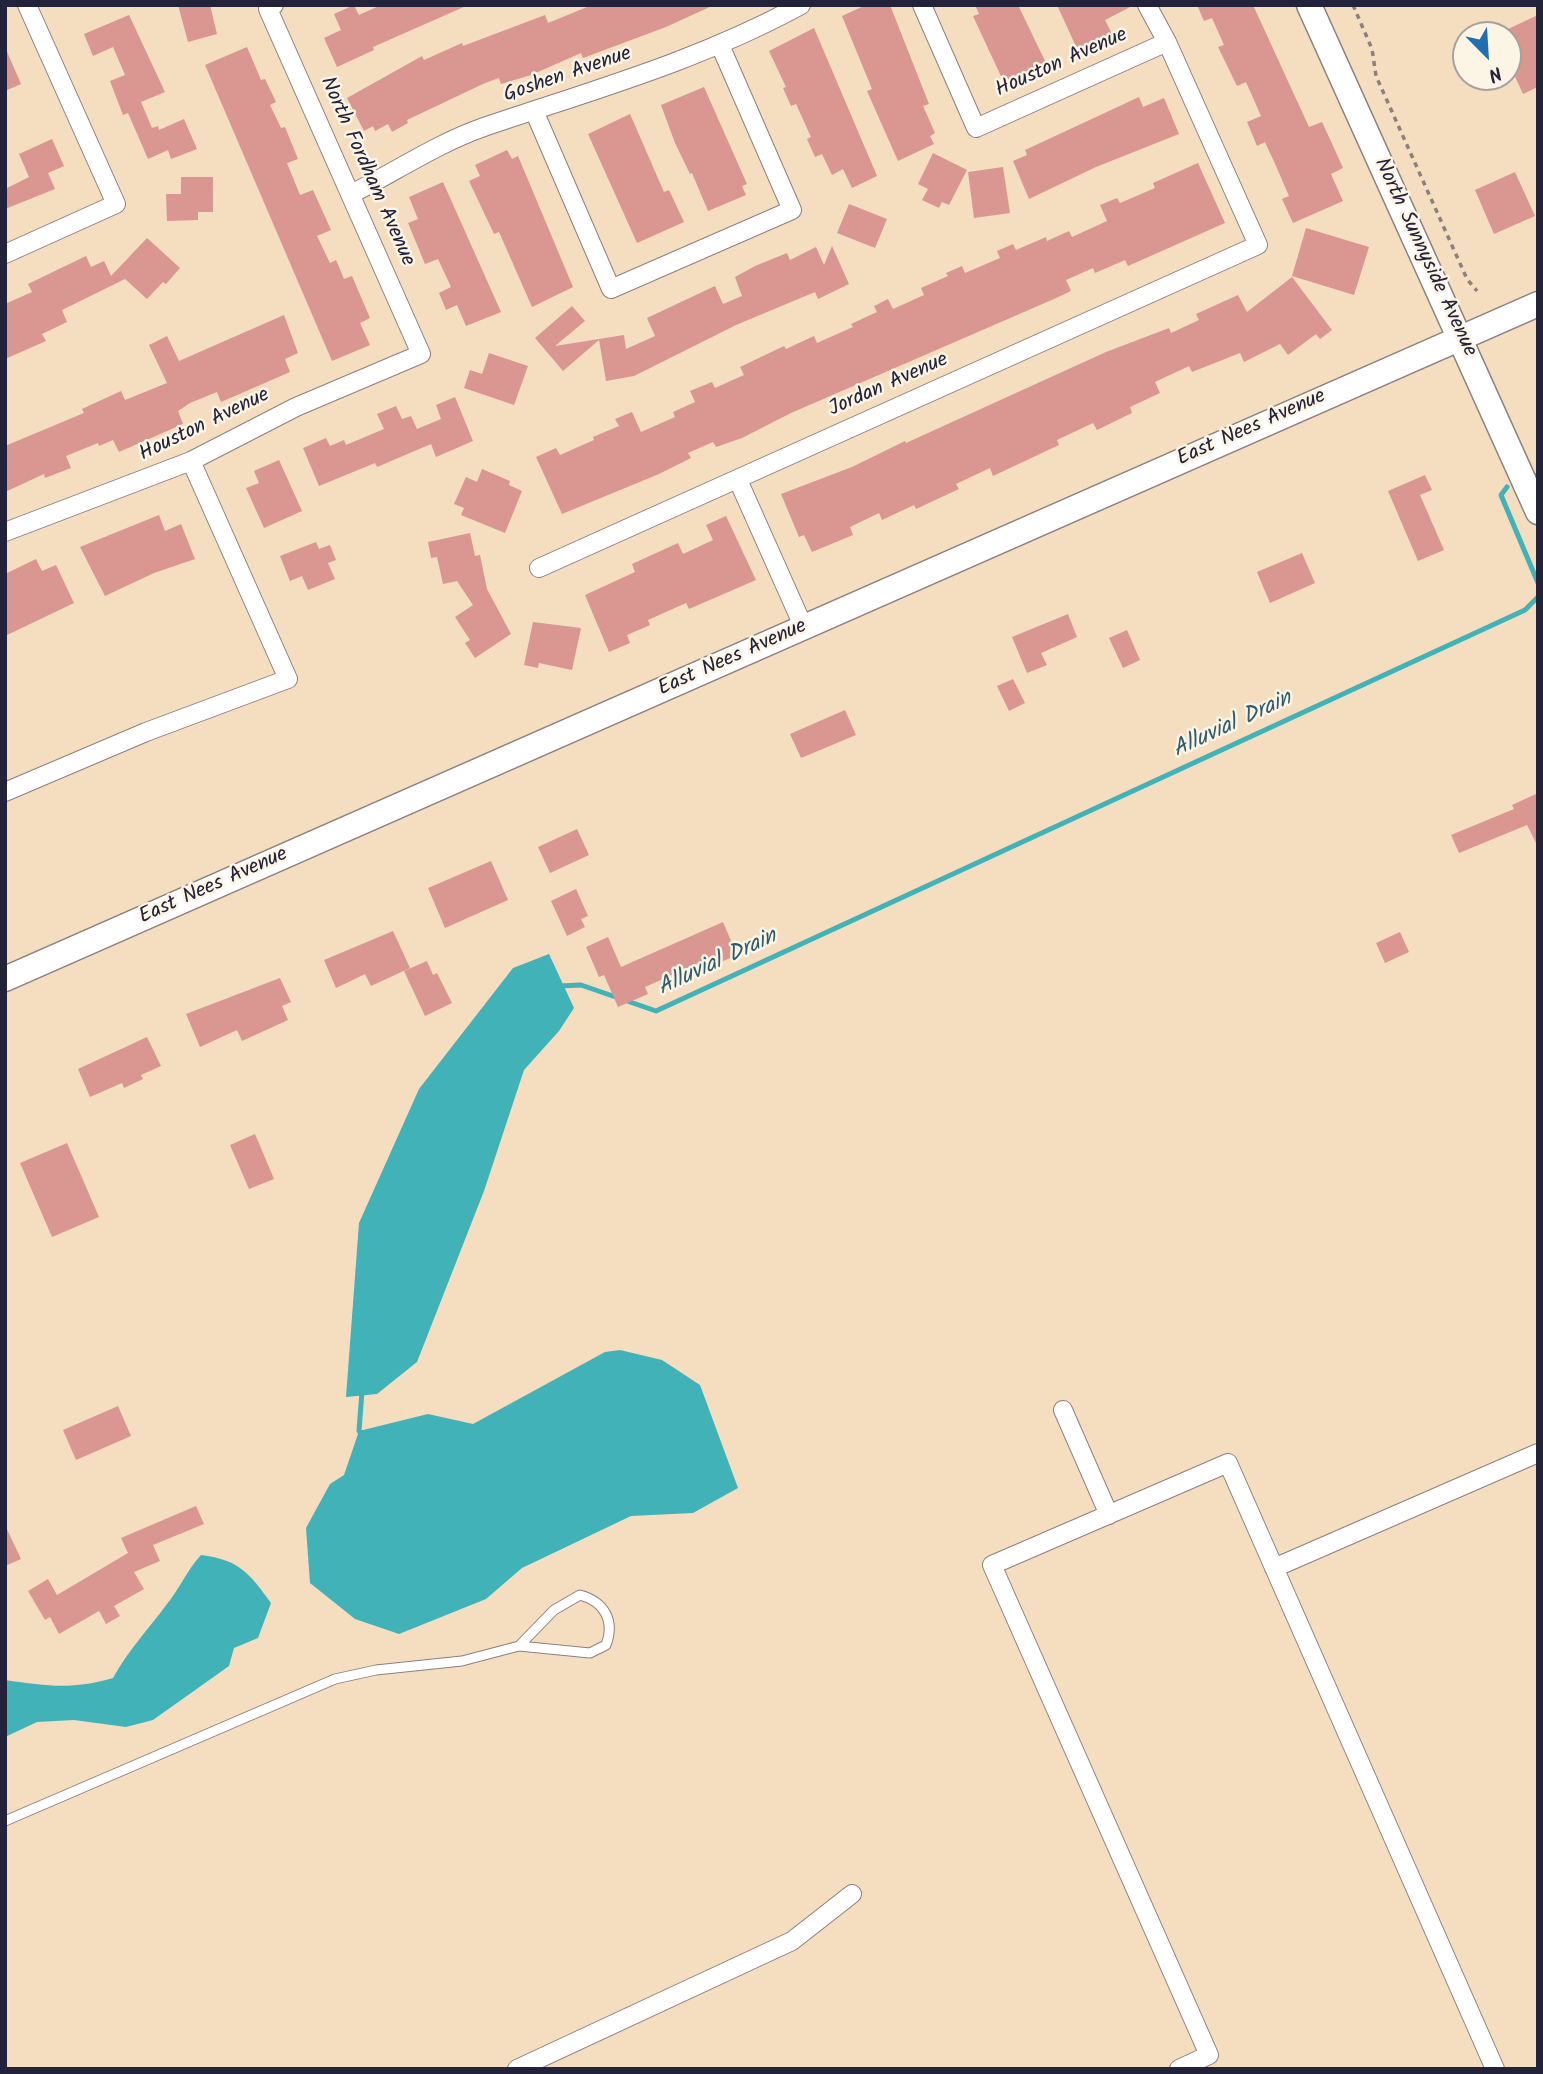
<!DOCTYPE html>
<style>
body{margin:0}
#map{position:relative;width:1543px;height:2074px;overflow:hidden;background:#f5ddc0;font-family:Kalam,sans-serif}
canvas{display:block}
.frame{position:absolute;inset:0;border:7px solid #22223b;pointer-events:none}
.north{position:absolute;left:1452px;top:21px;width:70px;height:70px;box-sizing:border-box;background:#fcf5e5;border:2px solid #a5a1a1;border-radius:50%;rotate:156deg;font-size:19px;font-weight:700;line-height:28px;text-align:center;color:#22223b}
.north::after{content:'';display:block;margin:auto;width:24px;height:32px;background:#1f6fb2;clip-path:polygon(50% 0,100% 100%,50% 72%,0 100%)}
</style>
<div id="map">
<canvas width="1543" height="2074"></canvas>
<div class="frame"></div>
<div class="north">N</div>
</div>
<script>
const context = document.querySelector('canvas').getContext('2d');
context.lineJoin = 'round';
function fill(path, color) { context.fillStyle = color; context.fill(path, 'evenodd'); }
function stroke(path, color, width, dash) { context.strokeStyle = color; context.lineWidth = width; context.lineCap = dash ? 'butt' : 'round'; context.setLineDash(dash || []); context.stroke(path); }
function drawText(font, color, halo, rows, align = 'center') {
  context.font = font + ' Kalam,sans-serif'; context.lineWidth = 5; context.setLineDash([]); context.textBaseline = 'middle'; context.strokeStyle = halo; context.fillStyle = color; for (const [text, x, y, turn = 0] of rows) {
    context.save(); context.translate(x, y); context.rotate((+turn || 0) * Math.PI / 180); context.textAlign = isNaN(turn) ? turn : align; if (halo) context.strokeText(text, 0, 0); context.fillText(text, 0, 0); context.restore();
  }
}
fill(new Path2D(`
 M549,954L574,1008L559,1031L524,1070L484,1191L417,1362L377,1394L346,1397L359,1223L419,1089L513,968Z
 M620,1350L662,1360L700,1385L738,1488L693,1513L631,1516L522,1568L486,1599L399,1634L355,1619L310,1583L306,1528L330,1484L344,1475L359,1431L428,1414L473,1424L605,1352Z
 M201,1555C240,1560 249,1573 271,1603L258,1638L234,1648L229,1666L153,1720L126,1727L74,1720L37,1722L5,1737V1680C47,1686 72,1690 113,1678C130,1648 147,1631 167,1604C180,1588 187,1570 201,1555Z`), '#41b2b8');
stroke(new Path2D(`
 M1537,475H1538
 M1507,487L1501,495L1538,583
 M559,986L581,985L656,1011L1525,610L1538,597
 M362,1391L359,1431L363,1435`), '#41b2b8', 5);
fill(new Path2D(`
 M178,5H210L217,34L188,42Z
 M354,5L359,15L381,5L466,6L373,47L374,50L337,67L324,38L341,30L334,14Z
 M592,5H714L666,27L583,58L581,53L531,75L501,84L499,78L485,83L407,120L408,123L392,132L388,124L375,131L373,126L364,131L347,98L422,56L424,60L462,43L463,46L545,15L548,23Z
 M866,5H890L929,104L923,106L935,133L930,136L934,144L898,161L867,91L872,89L842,16Z
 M975,5H1018L1047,65L1005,85L973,16L979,14Z
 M1057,5H1134L1105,20L1113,36L1079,53Z
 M1197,5H1253L1309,127L1322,122L1334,148L1343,168L1331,174L1343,201L1293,223L1282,199L1289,196L1276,166L1265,142L1257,146L1247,122L1261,116L1246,82L1237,86L1218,47L1224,45L1212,18L1204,21Z
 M129,15L165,92L141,102L152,128L158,126L159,130L184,119L197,149L171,159L168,150L148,159L128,113L123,115L110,81L125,75L113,47L93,56L84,34Z
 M1538,15V87L1523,94L1508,61V29Z
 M814,28L877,176L852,188L843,169L832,175L822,154L815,157L807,139L811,137L796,104L791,106L783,88L786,87L769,51Z
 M5,47L21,84L5,91Z
 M247,47L261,80L265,79L276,102L270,105L281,128L285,127L298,159L287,163L300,195L313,190L331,230L317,236L330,263L336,260L344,279L352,276L370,318L360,323L370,345L332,361L205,65Z
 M704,87L747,184L742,186L746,195L708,211L692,173L690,174L675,143L661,105Z
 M1139,97L1143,107L1164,98L1179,134L1096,167L1029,199L1013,161L1027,155L1025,150Z
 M630,114L664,192L669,190L684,222L637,243L588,134Z
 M52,139L64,166L48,173L55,189L5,209V189L29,177L19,154Z
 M507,150L512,159L518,156L573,287L532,307L499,232L494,234L469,181L480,176L475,165Z
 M933,153L967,170L949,205L942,202L939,208L922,200L928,189L918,184Z
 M1198,163L1225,223L1128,266L1125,260L1095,273L1093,268L1066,280L1071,291L1054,299L791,413L742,438L716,447L713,442L688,453L691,458L659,474L562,514L536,457L556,448L560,455L594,440L593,437L619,426L615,419L632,412L641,432L675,417L673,412L695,402L690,391L712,382L715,388L744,375L740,367L784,346L786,349L814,336L817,343L853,327L851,324L877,312L874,306L888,299L893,309L924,295L921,288L948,276L946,273L962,266L965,273L1000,258L997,251L1013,244L1016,250L1046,237L1047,241L1069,231L1072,237L1107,221L1100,205L1117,198L1120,203L1155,188L1153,183Z
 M1003,167L1010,213L974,218L968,172Z
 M1515,172L1535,216L1494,234L1475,190Z
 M181,177H213V212H198V220L167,221L166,194H181Z
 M443,182L501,312L466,326L457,305L446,310L439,293L451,287L438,259L425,264L408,223L418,219L409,197Z
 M849,204L887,219L875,248L837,233Z
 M1306,228L1369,247L1354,295L1292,276Z
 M147,238L180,268L166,284L163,282L147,299L125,279L62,310L67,322L42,334L46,341L5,359V304L32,292L28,284L86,256L91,267L104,261L111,276Z
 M832,246L849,284L818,299L815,292L736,325L634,376L606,381L599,340L563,371L535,338L572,306L585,321L555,346L624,335L626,349L655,336L647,318L715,286L723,304L742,296L735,277L755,266L787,253L790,260L816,247L824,265Z
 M1292,277L1332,330L1320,339L1316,334L1288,355L1280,344L1244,362L1240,353L1192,372L1189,366L1155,382L1160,393L1130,407L1132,413L1097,430L1093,423L1057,440L1059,445L993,476L990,468L956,484L959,489L916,509L914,505L882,520L879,513L850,527L853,535L812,552L804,535L799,537L781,494L852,467L905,441L906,443L1106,352L1169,328L1171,333L1199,320L1196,314L1238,295L1247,312Z
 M284,315L298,353L285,359L290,372L221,402L217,392L190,403L178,411L183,424L119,452L113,440L99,446L98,443L66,456L71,468L45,478L44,474L5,492V446L84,413L82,409L121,391L125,400L167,383L149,345L167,336L179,361Z
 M489,353L528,366L514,405L464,388L470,370L482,374Z
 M455,397L473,441L436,457L431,444L377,467L375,463L319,486L303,448L326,438L330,446L344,440L346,445L384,429L377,414L396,406L402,419L411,416L417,429L441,419L436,405Z
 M279,460L302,511L264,528L246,488L259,483L254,471Z
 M482,469L510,481L509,485L522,491L505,533L461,515L464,508L454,504L466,477L477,482Z
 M1425,475L1432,490L1420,495L1444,550L1418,561L1388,491Z
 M159,515L165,531L181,524L195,559L154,573L105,596L80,547Z
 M726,516L756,580L689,609L686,603L648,620L650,625L627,635L630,643L609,652L585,595L635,572L632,564L678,543L683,554L713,540L706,525Z
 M470,533L475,556L480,555L487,589L511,634L475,658L465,643L470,640L455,617L473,605L457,581L443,584L437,557L431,558L428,542Z
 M316,542L319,549L330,545L336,560L328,563L335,579L308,590L302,576L290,581L280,556Z
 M1302,553L1315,583L1270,603L1257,572Z
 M36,559L42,571L56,565L74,603L5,636V574Z
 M1068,614L1077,637L1041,653L1047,665L1027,673L1012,637Z
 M533,622L581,628L572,670L539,663L538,668L524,665Z
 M1127,630L1140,660L1123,668L1109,638Z
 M1013,679L1025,703L1009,711L997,686Z
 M845,710L856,735L801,758L790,734Z
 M1538,793V847L1527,825L1459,853L1451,835L1514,809L1512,805Z
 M577,829L589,855L550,873L538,847Z
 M491,861L508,900L445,928L428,888Z
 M576,889L588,916L581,919L585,927L567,936L551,901Z
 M723,922L737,955L707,968L703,961L645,987L648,994L618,1007L604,975L599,977L586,947L608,937L621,967Z
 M393,931L410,968L371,986L365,974L336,988L324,960Z
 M1400,932L1409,952L1385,963L1376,943Z
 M427,961L433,975L437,973L452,1003L425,1016L404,971Z
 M280,978L291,1002L282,1006L288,1020L242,1041L237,1030L200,1047L186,1014Z
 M147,1037L161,1066L141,1075L143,1079L124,1088L122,1083L90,1097L78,1069Z
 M255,1134L274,1179L249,1189L230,1145Z
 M67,1143L99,1217L52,1237L20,1163Z
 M118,1406L131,1436L76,1460L63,1430Z
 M196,1506L204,1524L153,1545L160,1561L134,1572L144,1589L114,1606L120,1616L106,1624L99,1611L59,1634L50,1617L45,1620L28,1591L48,1579L57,1595L128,1553L121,1538Z
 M5,1525L21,1559L5,1566Z`), '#da9691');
const lane = new Path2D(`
 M5,1821L335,1679L376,1670L462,1661L519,1646L554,1610L580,1595C605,1602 615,1621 606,1645L590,1653L519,1646`);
const street = new Path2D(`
 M922,5L976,128L1167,42
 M535,113L611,289L792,210L720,45
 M351,194C395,172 438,143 484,127C593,90 698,61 801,5
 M5,254L116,204L27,5
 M738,480L804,628
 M5,532L191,461L296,407L421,354L268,9L274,5
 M539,568L1258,245L1167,42L1147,5
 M5,792L146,732L288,679L191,461
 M1063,1410L1109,1515
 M1274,1568L1538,1453
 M517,2069L792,1941L852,1894
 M1179,2069L1209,2055L992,1565L1228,1463L1495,2069`);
const secondary = new Path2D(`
 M1309,5L1538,512
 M5,979L1538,304`);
stroke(lane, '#8c807e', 11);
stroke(street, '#8c807e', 20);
stroke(secondary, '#8c807e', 27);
stroke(new Path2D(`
 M1353,5L1372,49L1376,76L1467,279L1477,291`), '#8c807e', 3.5, [5, 5]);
stroke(lane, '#fff', 9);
stroke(street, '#fff', 18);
stroke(secondary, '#fff', 24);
drawText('21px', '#22223b', '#fcf5e5', [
 ["Houston Avenue",1062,64,-24],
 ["Goshen Avenue",568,76,-19],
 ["North Fordham Avenue",366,172,66],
 ["North Sunnyside Avenue",1424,258,65],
 ["Jordan Avenue",889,386,-24],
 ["Houston Avenue",205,426,-26],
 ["East Nees Avenue",1252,429,-24],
 ["East Nees Avenue",733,659,-24],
 ["East Nees Avenue",214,887,-24]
]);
drawText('italic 23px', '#2e5c6d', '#fcf5e5', [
 ["Alluvial Drain",1233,726,-25],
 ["Alluvial Drain",718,964,-25]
]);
</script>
